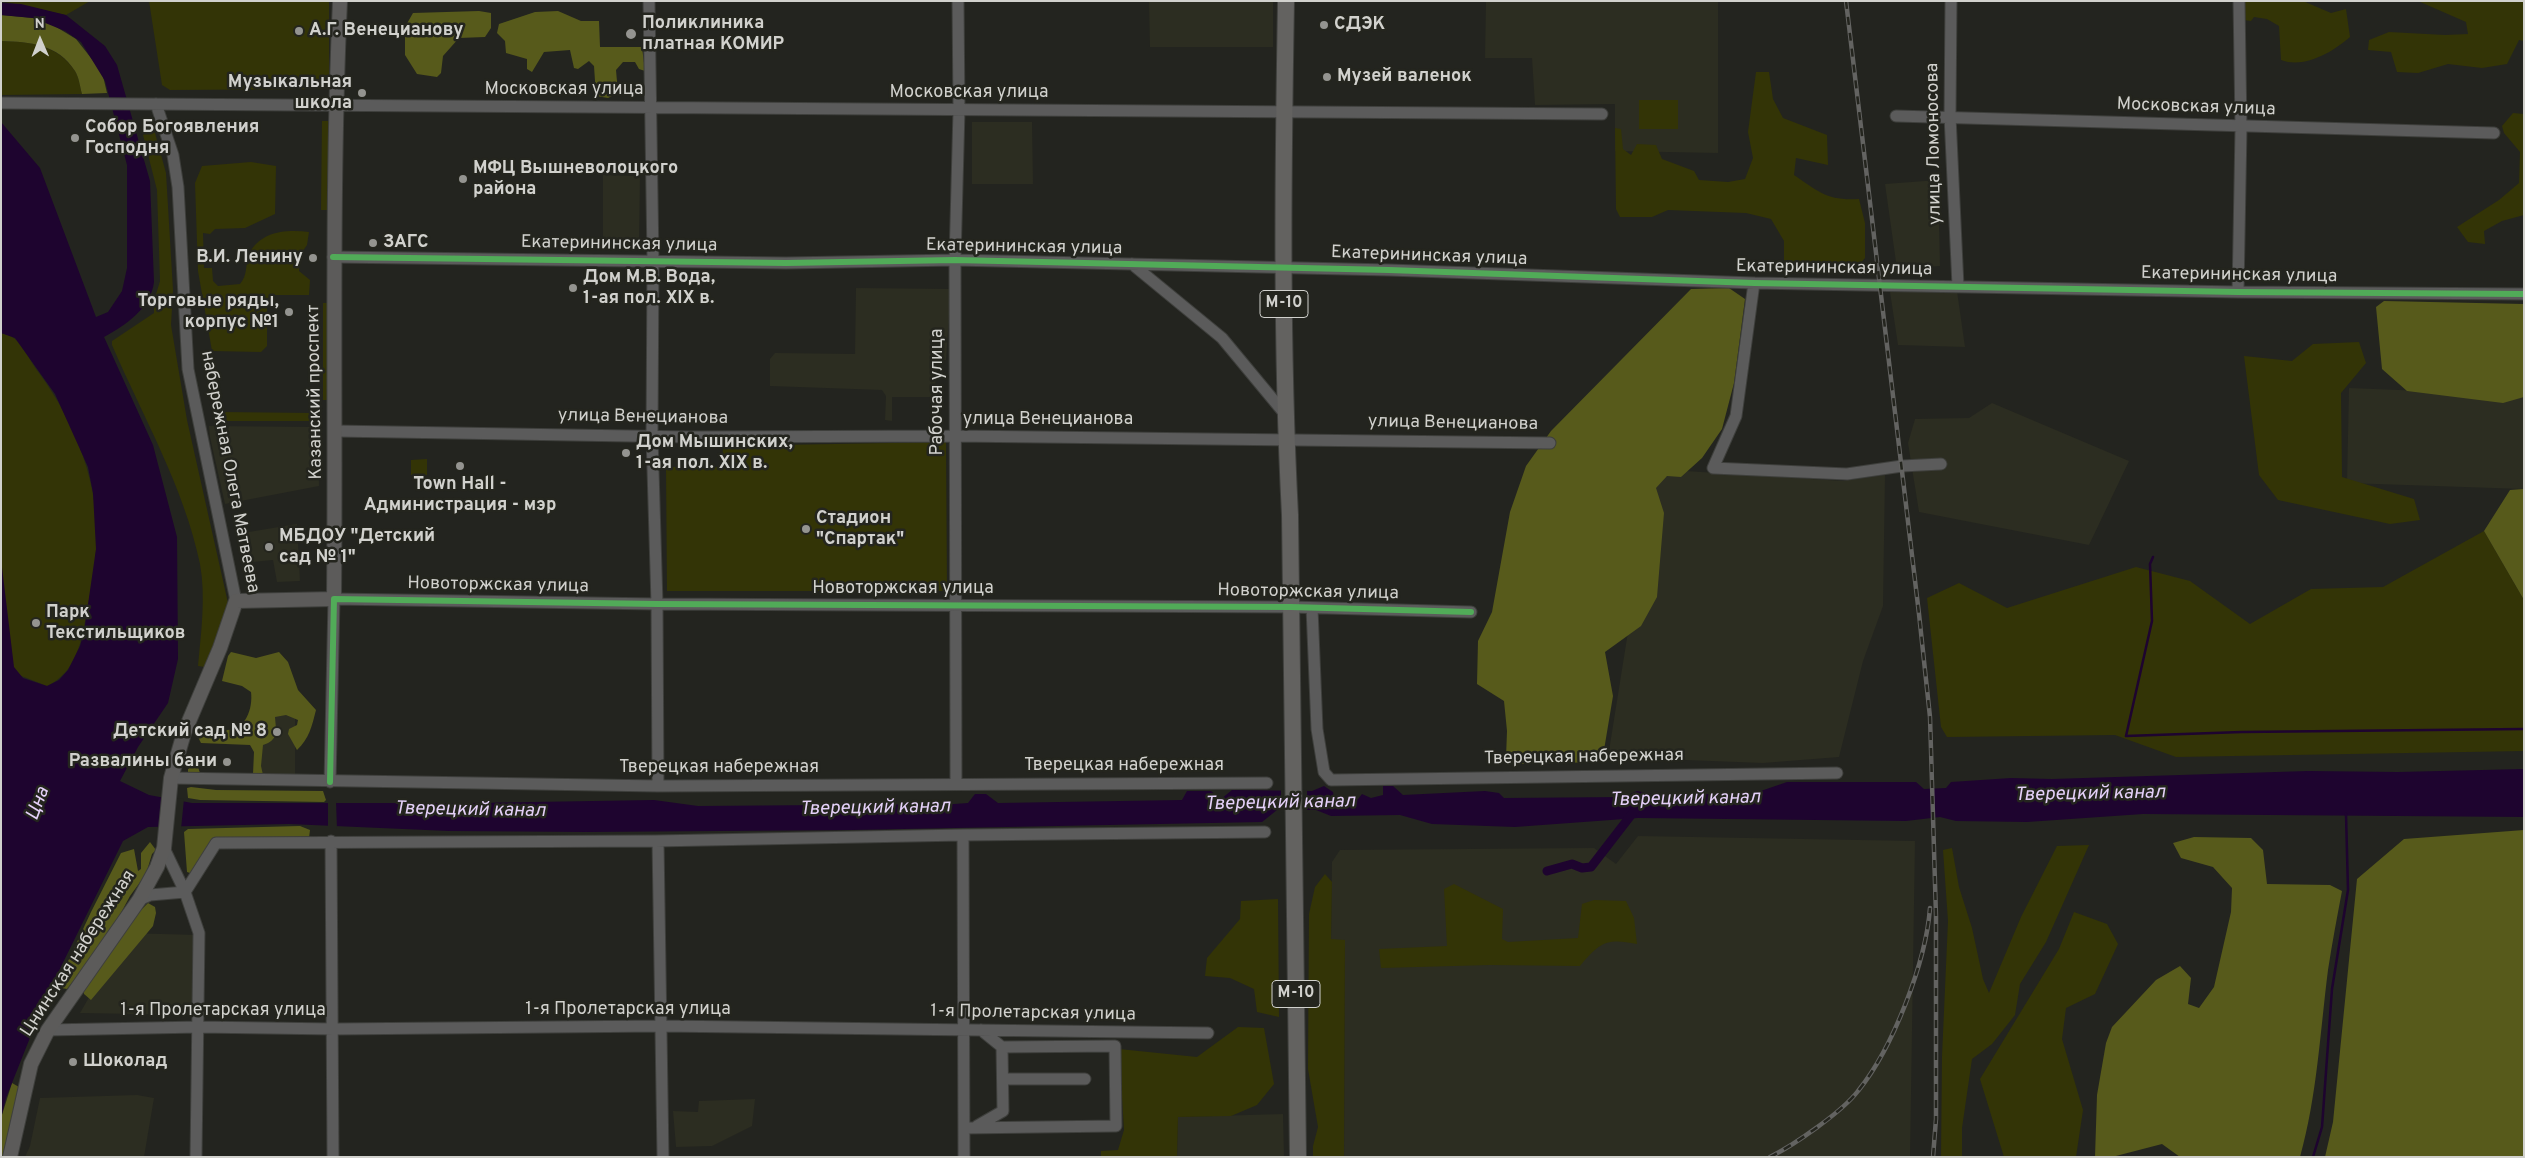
<!DOCTYPE html>
<meta charset="utf-8">
<style>
body{margin:0}
#map{position:relative;width:2525px;height:1158px;overflow:hidden;background:#23241f;font-family:Overpass,sans-serif}
canvas{display:block}
.frame{position:absolute;inset:0;border:2px solid #d1d1cd;pointer-events:none}
.north{position:absolute;left:15px;top:15px;width:50px;height:50px;-webkit-text-stroke:4px #24251e;paint-order:stroke;rotate:359deg;font-size:14px;font-weight:700;line-height:20px;text-align:center;color:#d1d1cd}
.north::after{content:'';display:block;margin:auto;width:18px;height:22px;background:#d1d1cd;clip-path:polygon(50% 0,100% 100%,50% 72%,0 100%)}
</style>
<div id="map">
<canvas width="2525" height="1158"></canvas>
<div class="frame"></div>
<div class="north">N</div>
</div>
<script>
const context = document.querySelector('canvas').getContext('2d');
context.lineJoin = 'round';
function fill(path, color) { context.fillStyle = color; context.fill(path, 'evenodd'); }
function stroke(path, color, width, dash) { context.strokeStyle = color; context.lineWidth = width; context.lineCap = dash ? 'butt' : 'round'; context.setLineDash(dash || []); context.stroke(path); }
function drawText(font, color, halo, rows, align = 'center') {
  context.font = font + ' Overpass,sans-serif'; context.lineWidth = 5; context.setLineDash([]); context.textBaseline = 'middle'; context.strokeStyle = halo; context.fillStyle = color; for (const [text, x, y, turn = 0] of rows) {
    context.save(); context.translate(x, y); context.rotate((+turn || 0) * Math.PI / 180); context.textAlign = isNaN(turn) ? turn : align; if (halo) context.strokeText(text, 0, 0); context.fillText(text, 0, 0); context.restore();
  }
}
fill(new Path2D(`
 M1149,1H1273V47H1150Z
 M1486,1H1718V153L1615,151V104L1535,105L1532,58H1485Z
 M972,122H1032L1033,184H972Z
 M603,175L640,176L639,245H603Z
 M1938,180L1940,266L1897,269L1885,184Z
 M856,288L951,289L946,360L936,361L935,397H892V421L885,420L886,396L882,390L770,386V359L775,353L855,354Z
 M1957,291L1965,347L1898,345L1890,292Z
 M2349,388L2524,395L2523,489L2347,483Z
 M1992,403L2129,461L2089,545L1919,512L1908,443L1915,419L1969,418Z
 M209,426L313,427V440L318,446L319,486L225,504L210,437Z
 M1654,469L1843,481L1885,475L1883,606L1863,661L1839,757L1763,763L1608,757Z
 M297,524L300,581L277,582L273,560L242,563L237,534Z
 M263,712L295,713V777L254,776Z
 M1638,836L1915,841L1910,1157H1344L1345,940H1331L1332,862L1340,850L1594,848L1616,864Z
 M126,933L198,935L195,1015L80,1013Z
 M137,1095L154,1098L144,1157H25L30,1146L40,1098Z
 M755,1099L752,1126L712,1146L676,1147L673,1111L698,1112L699,1101Z
 M1283,1114L1284,1157H1177L1178,1117Z`), '#2c2d21');
fill(new Path2D(`
 M1,1H90L66,15Z
 M149,1H329V89L170,90L162,85Z
 M2243,1H2303L2331,13L2346,9L2350,37C2333,52 2304,69 2281,60L2279,26L2267,19L2254,17L2251,21L2244,20Z
 M2418,1H2524V41L2519,40L2507,64L2482,68L2448,64L2418,73L2397,72L2391,52L2368,50L2369,40L2389,32L2445,35L2468,34L2466,22Z
 M1,41C30,42 57,44 75,71C79,77 80,87 82,94L1,95Z
 M1756,72H1769L1773,99L1783,118L1827,135L1828,165L1796,158L1794,175C1819,192 1828,201 1859,199L1865,223V258L1852,273H1784V241L1771,219L1746,213L1668,210L1652,217H1620L1616,209L1615,128L1621,129L1623,149L1631,155L1637,144L1656,145L1662,159L1694,171L1699,180L1728,182L1745,179L1753,158L1748,132Z
 M1639,100H1678V129H1639Z
 M2513,113L2524,114V215L2502,221L2484,231L2485,244L2468,242L2457,227L2499,200L2519,183L2520,152L2504,133L2502,126Z
 M322,121H330L329,210H321Z
 M149,127L155,133L166,173L173,290L171,325L187,420L228,603L215,646L205,667L198,666C201,633 206,597 200,564C184,487 143,417 112,345V341L154,313V301L160,281L157,190L143,135Z
 M251,162L276,166L275,214L245,228L215,229L210,234L203,233L204,268H212L213,281L218,286L240,284C248,275 245,265 249,254C260,231 287,229 309,232L307,245L300,255L299,271L310,280L309,295H270L267,300V346L261,352L212,351L198,271L195,183L202,166Z
 M323,303H329V400H323Z
 M1,333C5,334 12,336 15,339C23,346 32,364 39,373C76,423 101,487 96,550C95,570 91,590 87,610C82,640 77,672 47,686L1,668Z
 M2359,342L2366,363L2341,393L2342,477L2414,499L2420,520L2390,524L2278,500L2259,475L2244,356L2292,361L2313,344Z
 M219,412L312,413V421H219Z
 M946,442L947,591H667L666,467H722L723,446Z
 M427,459V475H411V460Z
 M2484,531L2524,600V751L2176,757L2115,735L1947,737L1941,727L1927,598L1959,583L2007,608L2136,567L2190,581L2250,624L2311,589L2383,587Z
 M2089,845L2046,942L2020,984L2015,1015L1992,1044L1972,1059L1962,1128V1157H1941L1942,1056L1948,921L1943,850L1952,848L1959,887L1972,928L1983,979L1989,993L2021,917L2057,846Z
 M1325,874L1332,882L1331,939L1345,940L1344,1157H1313V1146L1318,1127L1308,1069L1309,914L1315,887Z
 M1454,884L1503,909L1502,939L1508,942L1578,938L1582,904L1594,900L1626,901L1634,918L1637,944C1607,938 1600,942 1580,966L1490,965L1381,968L1379,949L1447,946L1444,889Z
 M1278,899L1279,1017L1257,1012L1254,989L1230,978L1205,976L1207,958L1240,919L1241,901Z
 M2074,912L2107,924L2118,944L2095,994L2066,1008L2062,1039L2083,1110L2076,1157H2004L1980,1079L2059,949Z
 M1238,1027L1264,1028L1274,1084L1257,1105L1231,1116L1178,1117L1177,1157H1101V1151L1118,1150L1124,1130L1119,1049L1197,1057Z`), '#333406');
fill(new Path2D(`
 M479,11L491,13V28L485,37L459,38L443,56L441,73L437,77L417,74L405,55V27L413,13Z
 M558,11L581,21H599L600,47H642L645,71L639,69L635,62H623L616,70L618,93L608,98L596,96L594,66L589,61L578,69L574,68L570,50L544,52L532,72L527,69V59L506,53L505,41L497,33L499,24L535,12Z
 M1,15L33,18L53,25L76,39L102,72L107,93L82,94C80,87 79,77 75,71C58,44 30,42 1,41Z
 M1729,288L1745,299L1734,383L1722,429L1702,458L1681,477L1667,476L1656,488L1664,513L1657,597L1641,626L1605,652L1613,696L1602,762L1513,764L1506,758L1507,731L1504,701L1477,684L1478,641L1492,612L1510,512L1526,466L1551,431L1691,289Z
 M2384,301L2524,304V397L2503,403L2407,391L2382,369L2376,307Z
 M2524,476V600L2484,531L2510,490L2523,489Z
 M231,652L256,658L279,652L288,662L298,690L316,710C312,726 309,739 297,750L288,734L289,729L297,725L298,720L286,715L275,717C276,731 279,740 263,745L261,766L263,775H188V769L197,764L200,773L253,774L254,752L250,745L201,743L198,737L203,729C211,729 219,730 227,730C246,730 253,708 251,692L242,686L222,681L228,656Z
 M191,787L216,790L323,791L326,800L324,802L200,800L188,798L187,788Z
 M300,826L310,830L309,838L218,840L190,873L187,872L184,832L188,829Z
 M2524,830V1157H2325L2333,1122L2357,879L2404,839Z
 M2194,837L2251,838L2263,850L2267,884L2330,885L2342,891C2337,917 2332,944 2328,970C2320,1033 2317,1096 2300,1157H2180L2162,1144L2112,1157H2095L2097,1095L2106,1043L2112,1027L2156,980L2180,966L2191,978L2188,1004L2199,1008L2214,987L2231,912L2232,888L2213,867L2181,858L2173,843Z
 M150,842L156,850L152,854L146,874L130,896L108,937L67,989L56,987L91,912L121,853L134,849L138,871L141,869V853Z
 M148,903L155,907L156,913L153,926L91,1000L84,994L83,985L129,922Z
 M12,1083L19,1087L3,1157H1V1118Z`), '#575a1b');
fill(new Path2D(`
 M1,3L21,4L66,15L105,46L117,65L150,181L154,282C151,308 126,325 104,337L153,445L177,537L178,659L168,703L138,747L120,781L149,795L192,803H472L654,800L698,806L954,804L968,803L975,794H986L998,803L1182,800L1187,791H1211L1221,799L1232,790L1312,791L1324,786L1333,792L1334,800L1358,799L1362,794L1371,798L1383,795V786H1393L1403,795L1485,791L1499,793L1504,798L1624,797L1637,791L1652,794H1752L1787,782H1916L1924,789L1946,788L1951,782L2011,778L2052,779L2308,771L2398,772L2524,769V817L2143,814L2027,822L1956,821L1940,817L1906,821L1638,818L1515,827L1432,824L1400,815L1331,816L1316,810H1277L1262,822L852,830L586,832L449,831L289,824L148,827L123,841L47,995L6,1098L1,1118V559L14,667L23,678L47,686L59,680L68,670L80,646L84,632L96,549L93,493L88,467L55,394L15,338L1,333V122L40,168L96,317L108,312L122,291L127,268V165L105,81L81,42L65,31L33,18L1,15Z`), '#1e042f');
fill(new Path2D(`
 M1307,789V812L1281,813V790Z
 M169,797L184,799L181,829H165Z
 M328,801H336L337,829H328Z`), '#23241f');
stroke(new Path2D(`
 M2153,557L2150,564L2152,621L2126,736L2242,732L2524,729
 M2313,1157L2322,1127L2332,989L2348,890L2346,814`), '#1e042f', 2.5);
stroke(new Path2D(`
 M1547,871L1572,864L1582,868L1591,867L1635,810`), '#1e042f', 9);
const minor = new Path2D(`
 M649,1L653,260L652,436L657,604L658,786
 M1951,1L1950,116L1958,286
 M1,103L1602,114
 M156,104L173,155L178,187L188,369L236,601
 M1896,116L2494,133
 M333,257L786,263L955,260L1389,270L1754,283L2238,292L2524,294
 M1132,264L1222,338L1285,414
 M1754,283L1736,416L1713,468L1847,474L1902,466L1941,464
 M2238,292L2241,128L2239,1
 M335,431L689,437L955,436L1550,443
 M1312,608L1317,729L1324,772L1331,780L1837,773
 M171,778L658,786L1267,783
 M330,782L334,599L657,604L1291,607L1471,612
 M956,784L955,260L959,110L958,1
 M963,835L964,1157
 M331,841L333,1157
 M658,841L663,1157
 M164,848L185,892L199,933L196,1157
 M139,900L150,895L185,892L216,843L655,841L963,835L1265,832
 M48,1030L199,1027L334,1029L662,1026L1208,1033
 M1003,1079H1085
 M977,1126L1003,1111L1002,1047
 M965,1128L1116,1126L1115,1046L1002,1047L981,1030`);
const major = new Path2D(`
 M10,1157L31,1064L48,1030L139,900L157,867L164,848L171,778L184,733L220,648L236,601L334,599C336,399 331,200 340,1`);
const highway = new Path2D(`
 M1286,1C1283,173 1281,344 1290,515L1298,1157`);
stroke(minor, '#3e3f3c', 13);
stroke(major, '#3e3f3c', 16);
stroke(highway, '#3e3f3c', 18);
stroke(minor, '#5b5b5b', 11);
stroke(major, '#5c5b5a', 14);
stroke(highway, '#636260', 16);
const rail = new Path2D(`
 M1846,1L1919,614L1930,717L1936,916V1119L1933,1157
 M1770,1157C1794,1145 1842,1112 1858,1091C1893,1048 1926,962 1930,908`);
stroke(rail, '#636361', 4.5);
stroke(rail, '#24251e', 2.5, [8]);
stroke(new Path2D(`
 M333,257L786,263L955,260L1389,270L1754,283L2238,292L2524,294
 M330,782L334,599L657,604L1291,607L1471,612`), '#51ab58', 6);
for (const [x, y, r, color] of [
 [1324,25,5,"#949490"],
 [299,31,5,"#949490"],
 [631,34,6,"#949490"],
 [1327,77,5,"#949490"],
 [362,93,5,"#949490"],
 [75,138,5,"#949490"],
 [463,179,5,"#949490"],
 [373,243,5,"#949490"],
 [313,258,5,"#949490"],
 [573,288,5,"#949490"],
 [289,312,5,"#949490"],
 [626,453,5,"#949490"],
 [460,466,5,"#949490"],
 [806,529,5,"#949490"],
 [269,547,5,"#949490"],
 [36,623,5,"#949490"],
 [277,732,5,"#949490"],
 [227,762,5,"#949490"],
 [73,1062,5,"#949490"]
]) { const dot = new Path2D(); dot.arc(x, y, r, 0, 2 * Math.PI); context.fillStyle = color; context.fill(dot); stroke(dot, '#24251e', 2); }
for (const [x, y, w] of [
 [1284,304,48],
 [1296,994,48]
]) { const box = new Path2D(); box.roundRect(x - w / 2, y - 13.5, w, 27, 4); context.fillStyle = '#24251e'; context.fill(box); stroke(box, '#d1d1cd', 1); }
drawText('bold 16px', '#d1d1cd', null, [
 ["М-10",1284,304],
 ["М-10",1296,994]
]);
drawText('bold 18px', '#d1d1cd', '#24251e', [
 ["Поликлиника",642,24],
 ["платная КОМИР",642,45],
 ["СДЭК",1334,25],
 ["А.Г. Венецианову",309,31],
 ["Музей валенок",1337,77],
 ["Музыкальная",352,83,"right"],
 ["школа",352,104,"right"],
 ["Собор Богоявления",85,128],
 ["Господня",85,149],
 ["МФЦ Вышневолоцкого",473,169],
 ["района",473,190],
 ["ЗАГС",383,243],
 ["В.И. Ленину",303,258,"right"],
 ["Дом М.В. Вода,",583,278],
 ["1-ая пол. XIX в.",583,299],
 ["Торговые ряды,",279,302,"right"],
 ["корпус №1",279,323,"right"],
 ["Дом Мышинских,",636,443],
 ["1-ая пол. XIX в.",636,464],
 ["Town Hall -",460,485,"center"],
 ["Администрация - мэр",460,506,"center"],
 ["Стадион",816,519],
 ["\"Спартак\"",816,540],
 ["МБДОУ \"Детский",279,537],
 ["сад № 1\"",279,558],
 ["Парк",46,613],
 ["Текстильщиков",46,634],
 ["Детский сад № 8",267,732,"right"],
 ["Развалины бани",217,762,"right"],
 ["Шоколад",83,1062]
], 'left');
drawText('18px', '#d1d1cd', '#24251e', [
 ["Московская улица",564,90],
 ["Московская улица",969,93],
 ["Московская улица",2196,108,2],
 ["улица Ломоносова",1935,144,-91],
 ["Екатерининская улица",619,245,1],
 ["Екатерининская улица",1024,248,1],
 ["Екатерининская улица",1429,257,2],
 ["Екатерининская улица",1834,269,1],
 ["Екатерининская улица",2239,276,1],
 ["Казанский проспект",316,392,-91],
 ["Рабочая улица",938,392,-90],
 ["улица Венецианова",643,418,1],
 ["улица Венецианова",1048,420],
 ["улица Венецианова",1453,424,1],
 ["набережная Олега Матвеева",229,472,79],
 ["Новоторжская улица",498,586,1],
 ["Новоторжская улица",903,589],
 ["Новоторжская улица",1308,593,1],
 ["Тверецкая набережная",1584,758,-1],
 ["Тверецкая набережная",1124,766],
 ["Тверецкая набережная",719,768],
 ["Цнинская набережная",79,954,-57],
 ["1-я Пролетарская улица",628,1010],
 ["1-я Пролетарская улица",223,1011],
 ["1-я Пролетарская улица",1033,1014,1]
]);
drawText('italic 19px', '#e5d1f9', '#24251e', [
 ["Тверецкий канал",2090,795,-1],
 ["Тверецкий канал",1685,800,-1],
 ["Цна",39,804,-69],
 ["Тверецкий канал",1280,804,-1],
 ["Тверецкий канал",875,809,-1],
 ["Тверецкий канал",470,811,1]
]);
</script>
